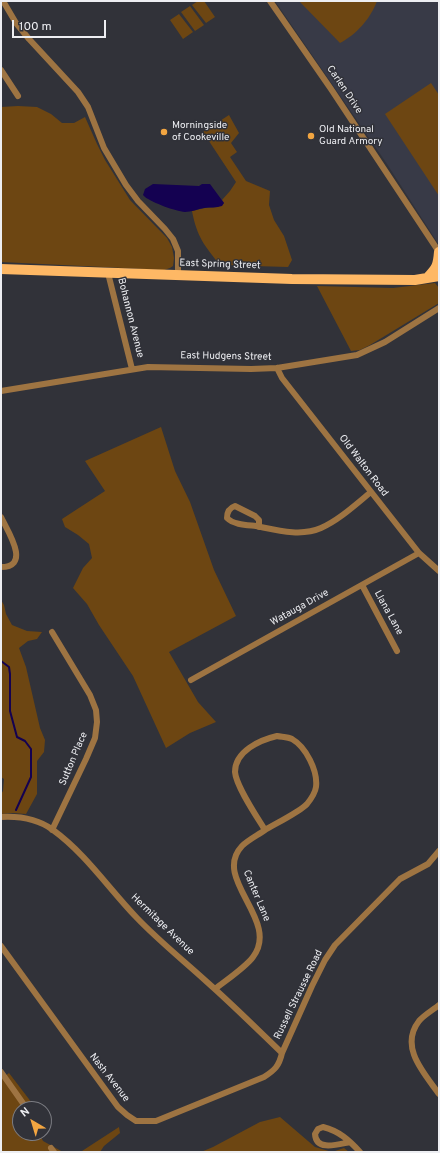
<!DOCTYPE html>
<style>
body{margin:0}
#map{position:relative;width:440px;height:1153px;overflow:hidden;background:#313239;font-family:Overpass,sans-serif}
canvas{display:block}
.frame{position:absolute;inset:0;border:2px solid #edeef2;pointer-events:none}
.north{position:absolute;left:12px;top:1101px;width:40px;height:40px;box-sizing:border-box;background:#313239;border:1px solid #7c7d83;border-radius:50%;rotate:322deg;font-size:11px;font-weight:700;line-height:16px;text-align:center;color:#edeef2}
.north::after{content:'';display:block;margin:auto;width:14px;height:18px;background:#f2a541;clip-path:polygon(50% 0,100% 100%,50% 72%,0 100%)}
.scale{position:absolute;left:12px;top:20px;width:94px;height:18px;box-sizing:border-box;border:2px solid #edeef2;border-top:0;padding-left:5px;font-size:12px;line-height:14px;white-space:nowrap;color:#edeef2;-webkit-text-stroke:3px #313239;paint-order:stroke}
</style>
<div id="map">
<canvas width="440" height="1153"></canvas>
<div class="frame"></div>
<div class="north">N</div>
<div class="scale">100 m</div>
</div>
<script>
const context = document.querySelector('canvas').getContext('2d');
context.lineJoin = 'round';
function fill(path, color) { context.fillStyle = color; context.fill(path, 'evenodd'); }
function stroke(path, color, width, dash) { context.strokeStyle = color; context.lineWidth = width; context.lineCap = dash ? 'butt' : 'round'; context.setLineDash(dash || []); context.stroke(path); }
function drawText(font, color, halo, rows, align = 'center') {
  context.font = font + ' Overpass,sans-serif'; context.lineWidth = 3; context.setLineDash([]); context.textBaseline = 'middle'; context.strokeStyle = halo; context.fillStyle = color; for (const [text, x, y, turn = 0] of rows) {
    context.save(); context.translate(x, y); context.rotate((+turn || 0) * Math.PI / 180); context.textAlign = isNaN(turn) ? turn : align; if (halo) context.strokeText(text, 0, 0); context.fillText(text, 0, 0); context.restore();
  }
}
fill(new Path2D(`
 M275,1H439V245L387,164Z`), '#383a47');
fill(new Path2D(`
 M198,1H204L215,17L206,23L192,5Z
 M299,1H377C371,18 356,35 340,43Z
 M190,6L204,25L195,31L181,12Z
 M179,14L193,32L183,39L170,20Z
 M431,83L439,95V196L385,114Z
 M18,106L37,107L51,114L62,123H74L85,117L97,144L105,160L130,200L167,238L172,247L174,258L173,266L170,268L164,270L1,262V107Z
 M229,115L239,133L231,143L237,152L230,157L246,181L270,191L269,205L274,220L284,236L292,260L288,267L220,265C204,245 197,237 192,211L205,208L218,207L224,203L222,200L230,191L236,182L203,132Z
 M435,283L439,288V303L370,345L360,350L351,351L317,286L393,288Z
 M161,427L175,471L190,502L214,570L236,616L169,652L198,702L216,722L190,733L166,748L133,676L99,625L87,604L73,588L83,568L92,558L89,544L78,535L65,527L62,519L105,491L85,461Z
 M1,600L4,605L6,614L12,625L27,631L42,632L37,639L28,641L19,648L26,667L40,728L45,740L44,752L37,761V794L26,814L13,813L1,814V794L3,791L4,779L1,777Z
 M9,1073L35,1107V1109H20V1133H39L43,1141L63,1152H1V1079Z
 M280,1117L315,1147L332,1152L344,1148L349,1152H201L213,1147L260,1122Z
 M119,1127L120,1133L104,1146L100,1152H76L82,1151Z`), '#6d4612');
fill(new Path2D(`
 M153,184L199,186L202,184H210L224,203L222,206C216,208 210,207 204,208C198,209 191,212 185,212C175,211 153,203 145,197L143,195L145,189Z`), '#140151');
stroke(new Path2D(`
 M1,661L9,667L10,674V711L17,737L25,741L31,749V777L16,810`), '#140151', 2);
stroke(new Path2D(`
 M3,1L16,23L29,39L78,92L88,107L104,148L126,185L138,201L165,229L173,239L178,251V275
 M270,1L331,89L439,252
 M1,70L18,96
 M108,273L132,369
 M277,368L282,378L419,553L439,571
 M1,391L148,367L251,369L277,368L357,355L385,342L439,308
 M1,517C7,530 32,567 1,567
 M259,527V520L255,516L235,506C229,508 227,512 227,518C234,525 247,525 256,526C276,530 301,537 321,528C339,520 355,505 371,492
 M362,585L397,651
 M52,632L90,695L96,710L97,722L95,738L86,759L52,830
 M191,680L419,553
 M277,736C282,737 288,737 292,739C306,747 318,771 316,787C315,794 311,799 307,804C301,811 275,824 265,830C257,817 236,786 235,772C235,751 260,740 277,736Z
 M1,817C19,816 38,819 53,830C86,854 109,889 137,918C159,941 184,961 207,982C233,1005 257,1029 282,1053
 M1,946L118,1107L127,1115L136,1121H156L264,1077C275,1070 279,1066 282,1053L312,986L325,960L335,945L400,879L428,864L439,851
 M215,989C225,981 246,967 253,957C281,920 211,879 242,846C248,840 258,835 265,830
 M439,1005C433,1010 424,1015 419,1021C399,1047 424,1073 439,1094
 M1,1072L27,1109
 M350,1142C339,1144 316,1152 315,1134L318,1129L323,1127C339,1131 349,1140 360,1152
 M51,1148L54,1152`), '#9e7442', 6);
stroke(new Path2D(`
 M1,269L292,279L415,280L439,276
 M427,278C437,268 438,265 439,252`), '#feb865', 10);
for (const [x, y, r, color] of [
 [164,132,4,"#f2a541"],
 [311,136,4,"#f2a541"]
]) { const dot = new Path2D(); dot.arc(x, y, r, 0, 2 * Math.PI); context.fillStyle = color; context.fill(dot); stroke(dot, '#313239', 1.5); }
drawText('10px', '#edeef2', '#313239', [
 ["Carlen Drive",344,90,56],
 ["East Spring Street",220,265,2],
 ["Bohannon Avenue",130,318,76],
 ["East Hudgens Street",226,357,1],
 ["Old Walton Road",363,466,53],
 ["Watauga Drive",300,608,-29],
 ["Llana Lane",388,613,61],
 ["Sutton Place",74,759,-67],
 ["Canter Lane",256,896,67],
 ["Hermitage Avenue",162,925,44],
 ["Russell Strausse Road",299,995,-64],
 ["Nash Avenue",109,1078,52]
]);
drawText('10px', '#edeef2', '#313239', [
 ["Morningside",172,126],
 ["of Cookeville",172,138],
 ["Old National",319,130],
 ["Guard Armory",319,142]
], 'left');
</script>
